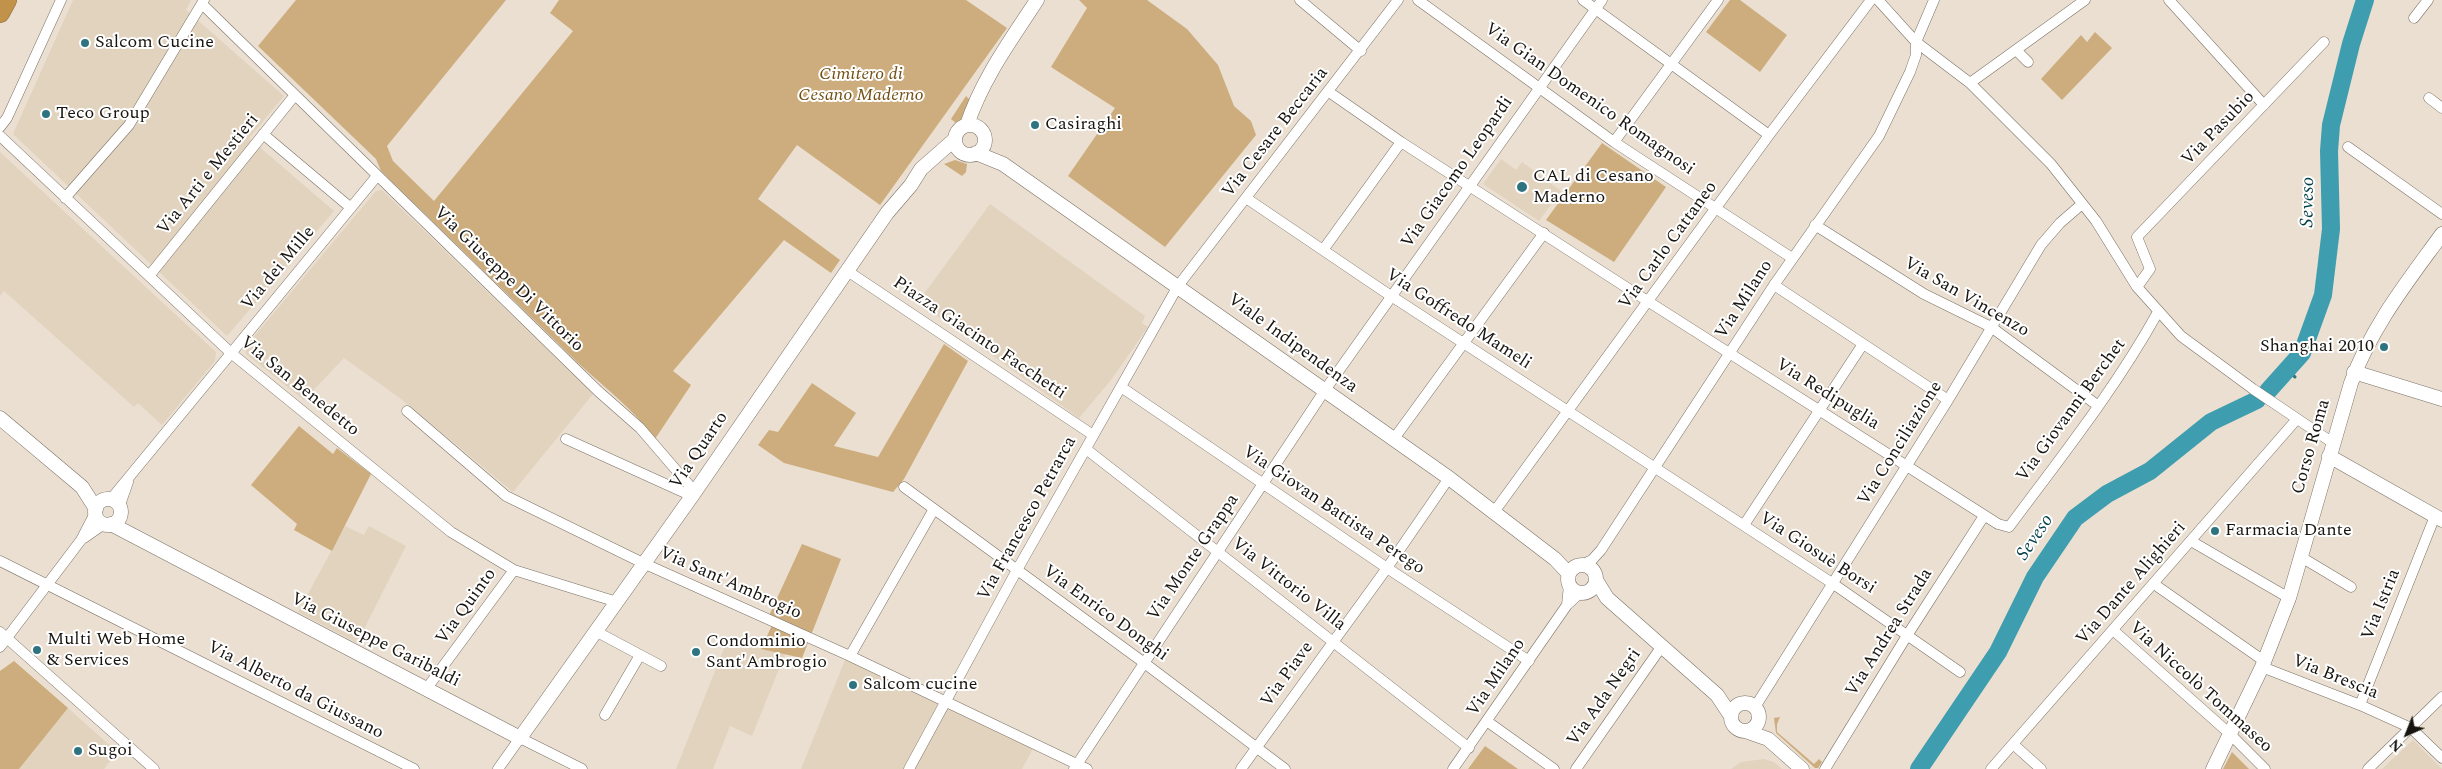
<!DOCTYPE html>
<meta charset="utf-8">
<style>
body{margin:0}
#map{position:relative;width:2442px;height:769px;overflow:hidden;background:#eadfd1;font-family:Spectral,serif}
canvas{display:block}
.north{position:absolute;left:2382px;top:709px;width:50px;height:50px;-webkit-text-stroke:4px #fff;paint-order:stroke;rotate:224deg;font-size:14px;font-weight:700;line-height:20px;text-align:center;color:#181510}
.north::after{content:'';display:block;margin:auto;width:18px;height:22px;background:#181510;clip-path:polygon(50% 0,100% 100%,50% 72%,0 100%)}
</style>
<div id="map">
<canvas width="2442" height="769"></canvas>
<div class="north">N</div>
</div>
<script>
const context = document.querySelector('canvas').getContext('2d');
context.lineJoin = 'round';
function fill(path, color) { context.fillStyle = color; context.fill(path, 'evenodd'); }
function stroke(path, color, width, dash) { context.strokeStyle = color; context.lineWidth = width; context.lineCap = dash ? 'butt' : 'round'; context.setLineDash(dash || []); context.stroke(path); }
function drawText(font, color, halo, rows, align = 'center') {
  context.font = font + ' Spectral,serif'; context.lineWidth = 4; context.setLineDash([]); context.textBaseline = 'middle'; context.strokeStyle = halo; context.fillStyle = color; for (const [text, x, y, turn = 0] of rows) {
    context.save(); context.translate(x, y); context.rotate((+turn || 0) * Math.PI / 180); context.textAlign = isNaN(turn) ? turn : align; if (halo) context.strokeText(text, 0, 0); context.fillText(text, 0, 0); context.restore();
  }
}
fill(new Path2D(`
 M73,0H191L186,10L284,96L249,138L334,211L227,336L13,134Z
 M0,152L216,352L215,361L162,425L138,403L134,407L4,291L0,296Z
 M1501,159L1516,170L1522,162L1561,191L1539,221L1483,184Z
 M382,190L593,394L513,492L401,399L344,358L304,400L246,354V346L376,191Z
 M990,204L1145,316L1142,323L1148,327L1111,380L1079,418L918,302Z
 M345,526L364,535L369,526L406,546L357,643L298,612Z
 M727,641L785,654L752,736L730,726L713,769H676Z
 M847,655L1035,745L1022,769H801Z
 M68,708L117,752L104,769H19Z
 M2413,740L2442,769H2382Z
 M1764,759L1774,762L1782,769H1731L1741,762Z`), '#e2d3be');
fill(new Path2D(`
 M296,0H506L387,146L393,161L434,201L573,31L550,13L559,0H966L1007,28L880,205L797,145L758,199L840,260L831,273L784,240L673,371L691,385L655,439C635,410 600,384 574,359C510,296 445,234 381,171L376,159L258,46Z
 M1079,0H1147L1187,29L1218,65L1234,106L1251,121L1256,135L1165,247L1068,176L1115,108L1051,67L1087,8Z
 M1730,0H1740L1787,35L1760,72L1706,32Z
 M2095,32L2112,48L2062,100L2041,79L2081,35L2087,42Z
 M966,96L970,100L963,119L957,124L951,119Z
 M1602,143L1666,187L1614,262L1546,220Z
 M955,160L967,164L966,172L962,176L944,164Z
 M944,344L968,361L904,479L893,492L784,463L758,445L769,430L778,432L812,383L856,413L834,446L878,457Z
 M299,426L333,454L337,448L371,474L332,551L294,530L297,524L251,485Z
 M802,544L841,559L802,658L761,649L773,623L767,620Z
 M14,661L68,708L19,769H0V671Z
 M1780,717L1777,724V732L1814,764L1819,759L1822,762L1818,768H1815L1776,733L1774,718Z
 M1485,746L1518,769H1468Z
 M2232,752L2249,769H2223Z`), '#cdad7d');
stroke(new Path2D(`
 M2288,371L2295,377`), '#33747f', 3);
stroke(new Path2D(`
 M2268,391L2302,353L2323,295L2331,229L2329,151L2331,125L2351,44L2365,0
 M1919,769L1998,652L2035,577L2075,518L2107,494L2150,471L2211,422L2257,400`), '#3e9dae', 18);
const street = new Path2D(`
 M1300,0L1361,51
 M1418,0L1614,142L1792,258
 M1583,0L1769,135
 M1878,0L1916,42L1970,83L2051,164L2096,221L2137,287L2181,336L2253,389L2333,443
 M2169,0L2264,105
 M202,4L598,391L640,428L695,492
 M2414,18L2428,0
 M2017,51L2028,62
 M1970,83L2085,0
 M1329,92L1401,142L1649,302L1998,524L2009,527C2061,457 2116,388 2158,312
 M2429,98L2442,108
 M0,127L7,118L61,0
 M263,134L351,208
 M0,136L231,353L451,532L514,570L617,602
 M1614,142L1718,0
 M2348,147L2442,214
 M65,198L129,125L204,0
 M1246,198L1382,290L1832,583L1960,672
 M1815,225L1924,294L1991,327L2097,405
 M1323,250L1401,142
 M846,270L1093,435
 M149,276L295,95
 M1774,285L1948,400
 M2137,287L2150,269L2137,237L2324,42
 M1121,387L1387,568L1529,661
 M407,411L506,496L643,563L850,656L1087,769
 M566,439L692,496
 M1393,440L1544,233
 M1086,449L1469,748
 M904,487L1143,662L1285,769
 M111,499L377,176
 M120,505L128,482
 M1494,512L1769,135L1871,0
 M1744,525L1863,344
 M84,538L104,524
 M2191,541L2289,598
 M2301,557L2351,587
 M0,561L414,769
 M1581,565L1592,560L1601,550L1774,285L1879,136L1910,72L1916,55V42L1934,0
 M2154,584L2264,661
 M1567,605L1580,593
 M2113,630L2230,734L2265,769
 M0,632L154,769
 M599,633L661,666
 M0,647L81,540L95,513
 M850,656L934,509
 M2262,667L2360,705L2411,728L2442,758
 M427,688L514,570
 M2360,705L2435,516
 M1755,707L1948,400L2041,245L2060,223L2082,204
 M605,715L640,655
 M1488,722L1554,769
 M2013,744L2041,769
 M498,769L520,738L582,769
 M909,769L1017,570L1178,286L1398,0
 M1074,769L1325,390L1602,0
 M1241,769L1387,568L1449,478
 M1453,769L1567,605L1569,585
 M1576,769L1662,646
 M1825,769L1908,634L1984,516
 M1991,769L2297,419
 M2368,769L2442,697`);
const secondary = new Path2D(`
 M967,125C982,79 1011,40 1037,0
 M955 140a15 15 0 1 1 30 0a15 15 0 1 1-30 0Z
 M976,153L1003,164L1449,478L1555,559L1569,574
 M2354,372L2442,399
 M0,418L82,487L96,509
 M2329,456L2442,520
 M95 512a13 13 0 1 1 26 0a13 13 0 1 1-26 0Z
 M111,524L520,738L692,496L887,213L911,185L921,169L955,139
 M1568 579a14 14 0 1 1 28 0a14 14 0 1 1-28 0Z
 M1596,580L1607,598L1717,695L1731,716
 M1731 717a14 14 0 1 1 28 0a14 14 0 1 1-28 0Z
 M1745,731L1768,739L1802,769
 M2213,769L2262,667L2289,598L2351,383C2371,327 2408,281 2442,234`);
const highway = new Path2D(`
 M0,13L7,0`);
stroke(street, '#7a7164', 11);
stroke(secondary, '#7a7164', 15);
stroke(highway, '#866736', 20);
stroke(street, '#fff', 10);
stroke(secondary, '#fff', 14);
stroke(highway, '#c1934a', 19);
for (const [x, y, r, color] of [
 [85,43,5,"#2d7380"],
 [46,114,5,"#2d7380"],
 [1035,125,5,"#2d7380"],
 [1522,187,6,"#2d7380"],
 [2384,347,5,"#2d7380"],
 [2215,531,5,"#2d7380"],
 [37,650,5,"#2d7380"],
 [696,652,5,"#2d7380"],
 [853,685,5,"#2d7380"],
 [78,751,5,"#2d7380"]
]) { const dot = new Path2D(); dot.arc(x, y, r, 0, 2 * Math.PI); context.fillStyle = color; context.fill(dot); stroke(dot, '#fff', 2); }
drawText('18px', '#181510', '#fff', [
 ["Salcom Cucine",95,43],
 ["Teco Group",56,114],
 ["Casiraghi",1045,125],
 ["CAL di Cesano",1533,177],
 ["Maderno",1533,198],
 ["Shanghai 2010",2374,347,"right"],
 ["Farmacia Dante",2225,531],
 ["Multi Web Home",47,640],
 ["& Services",47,661],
 ["Condominio",706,642],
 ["Sant'Ambrogio",706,663],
 ["Salcom cucine",863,685],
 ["Sugoi",88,751]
], 'left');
drawText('italic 18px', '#725014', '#fff', [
 ["Cimitero di",861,75],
 ["Cesano Maderno",861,96]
]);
drawText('18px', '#181510', '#fff', [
 ["Via Gian Domenico Romagnosi",1589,100,35],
 ["Via Pasubio",2219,129,-46],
 ["Via Cesare Beccaria",1276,133,-52],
 ["Via Giacomo Leopardi",1458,173,-55],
 ["Via Arti e Mestieri",209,175,-51],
 ["Via Carlo Cattaneo",1669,246,-54],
 ["Via dei Mille",279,269,-50],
 ["Via Giuseppe Di Vittorio",508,280,44],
 ["Via San Vincenzo",1966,298,30],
 ["Via Milano",1745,300,-57],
 ["Via Goffredo Mameli",1458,320,33],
 ["Piazza Giacinto Facchetti",979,339,34],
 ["Viale Indipendenza",1292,344,36],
 ["Via San Benedetto",299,387,39],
 ["Via Redipuglia",1827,395,32],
 ["Via Giovanni Berchet",2072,411,-54],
 ["Via Conciliazione",1901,444,-58],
 ["Corso Roma",2312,447,-74],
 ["Via Quarto",700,451,-56],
 ["Via Giovan Battista Perego",1333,511,34],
 ["Via Francesco Petrarca",1028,519,-61],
 ["Via Giosuè Borsi",1817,554,33],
 ["Via Monte Grappa",1194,558,-56],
 ["Via Sant'Ambrogio",730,584,24],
 ["Via Dante Alighieri",2132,584,-49],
 ["Via Vittorio Villa",1288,585,38],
 ["Via Istria",2382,605,-68],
 ["Via Quinto",467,607,-54],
 ["Via Enrico Donghi",1105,614,36],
 ["Via Andrea Strada",1890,633,-58],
 ["Via Giuseppe Garibaldi",375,641,27],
 ["Via Piave",1288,675,-54],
 ["Via Milano",1497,678,-56],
 ["Via Brescia",2335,678,22],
 ["Via Niccolò Tommaseo",2200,688,42],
 ["Via Alberto da Giussano",295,691,27],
 ["Via Ada Negri",1605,698,-55]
]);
drawText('italic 19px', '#003d46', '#fff', [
 ["Seveso",2309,202,-89],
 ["Seveso",2036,538,-56]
]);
</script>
